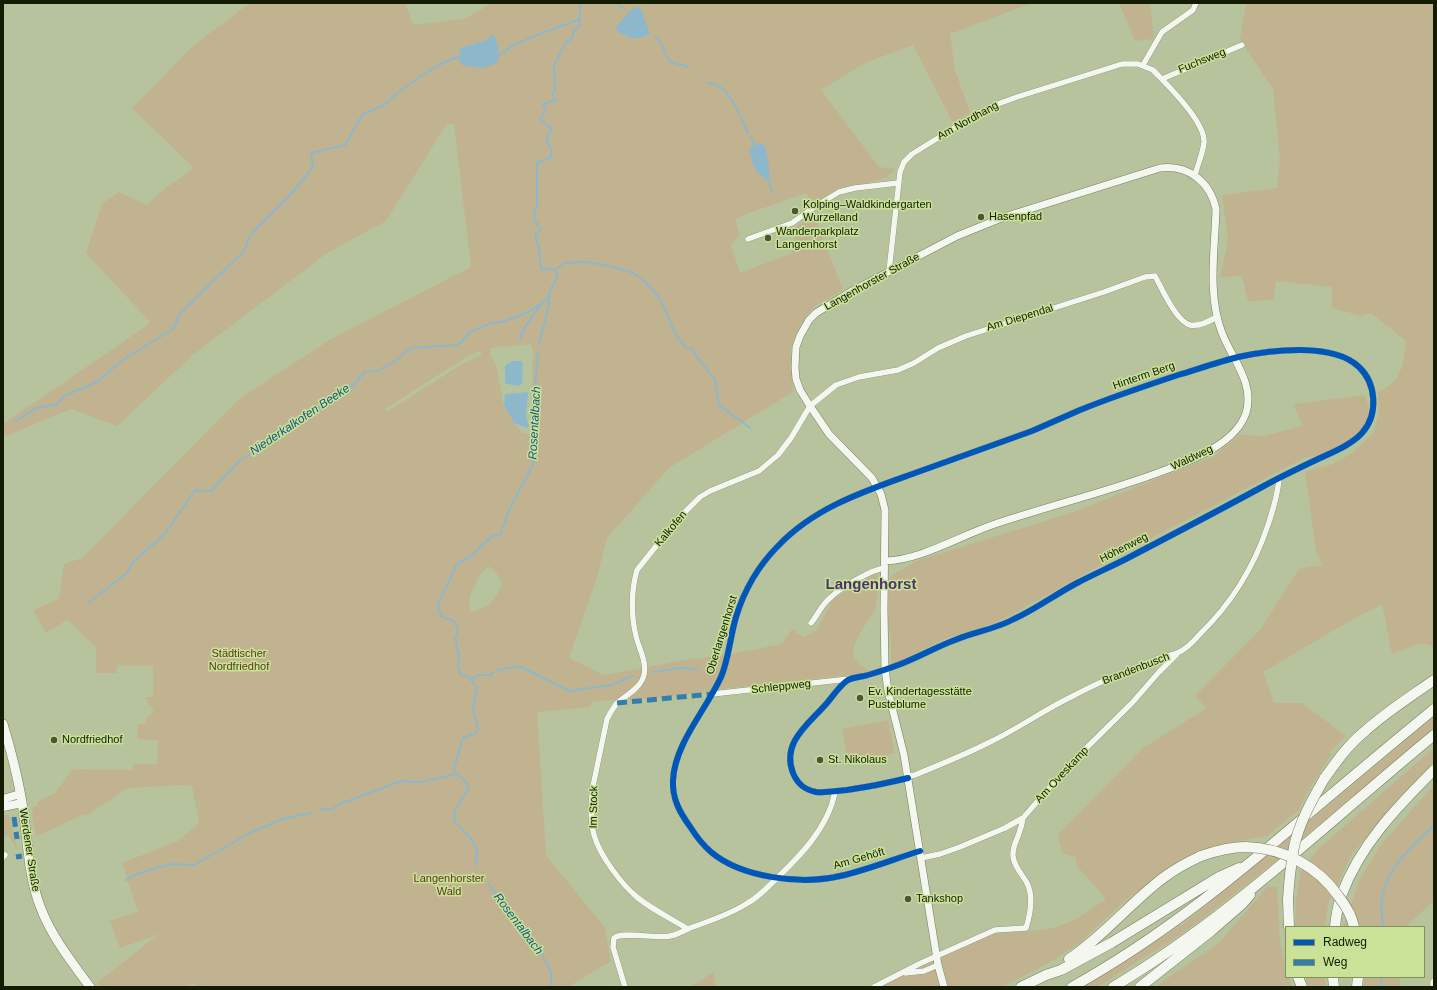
<!DOCTYPE html>
<meta charset="utf-8">
<style>
body{margin:0}
#map{position:relative;width:1437px;height:990px;overflow:hidden;background:#b7c39c;font-family:Arial,sans-serif}
canvas{display:block}
.frame{position:absolute;inset:0;border:4px solid #131b00;pointer-events:none}
.legend{position:absolute;left:1285px;top:926px;width:140px;height:52px;box-sizing:border-box;background:#c9e298;border:1px solid #80925b;margin:0;padding:5px 7px;list-style:none;font-size:12px;color:#131b00}
.legend li{display:flex;align-items:center;gap:8px;height:20px}
.legend b{width:20px;border:1px solid #80925b}
</style>
<div id="map">
<canvas width="1437" height="990"></canvas>
<div class="frame"></div>
<ul class="legend">
<li><b style="height:5px;background:#0057b8"></b>Radweg</li>
<li><b style="height:5px;background:#327eac"></b>Weg</li>
</ul>
</div>
<script>
const context = document.querySelector('canvas').getContext('2d');
context.lineJoin = 'round';
function fill(path, color) { context.fillStyle = color; context.fill(path, 'evenodd'); }
function stroke(path, color, width, dash) { context.strokeStyle = color; context.lineWidth = width; context.lineCap = dash ? 'butt' : 'round'; context.setLineDash(dash || []); context.stroke(path); }
function drawText(font, color, halo, rows, align = 'center') {
  context.font = font + ' Arial,sans-serif'; context.lineWidth = 3; context.setLineDash([]); context.textBaseline = 'middle'; context.strokeStyle = halo; context.fillStyle = color; for (const [text, x, y, turn = 0] of rows) {
    context.save(); context.translate(x, y); context.rotate((+turn || 0) * Math.PI / 180); context.textAlign = isNaN(turn) ? turn : align; if (halo) context.strokeText(text, 0, 0); context.fillText(text, 0, 0); context.restore();
  }
}
fill(new Path2D(`
 M250,3H405L413,25L464,19L489,5L490,3H1032L950,34L955,70L970,113L953,123L913,45L865,63L821,90L879,167L895,169L887,177L879,180L852,186L834,192L822,199L812,207L806,193L735,218L739,236L731,245L740,273L792,253L797,226L814,215L843,290L815,306L799,327L790,351L793,392L669,468L607,538L597,577L569,658L604,675L686,660L732,654L782,644L792,629L803,637L817,630L833,599L877,573C877,584 878,597 875,608C871,622 844,645 857,662C859,665 866,668 870,671L857,674L730,688L658,698L593,701L590,707L537,712L546,855L605,928L611,961L568,987H196L193,983L187,987H100L97,983L159,934L120,948L110,921L138,912L122,863L178,841L199,823L192,786L182,785L128,788L86,816L85,814L41,834L36,835L32,815L33,807L38,805L37,802L55,793L72,770L76,769L133,770V764H157L158,740L137,739L138,724H146V718L153,713V708L147,702L146,697H153V666L117,665V673H96V647L83,635L75,626L67,620L46,633L33,610L59,599L64,564L82,558L239,399L331,339L471,267L454,124L446,125L386,221L327,253L194,354L117,426L71,409L6,436L3,432V424L145,327L150,322L86,253L102,204L119,192L147,205L163,190L194,168L132,108L194,45ZM486,40L459,56L460,48ZM531,344L533,352L531,434L522,433L504,407L496,364L490,356L491,348ZM481,350V355L462,364L387,412L385,409L465,358ZM488,566C496,571 499,576 502,585C494,601 488,609 470,612C467,596 477,577 488,566Z
 M1119,3H1150L1154,39L1135,41Z
 M1246,3H1434V646L1421,643L1392,654L1382,604L1348,622L1263,672L1274,703H1302L1346,736L1330,752L1331,755L1305,796L1299,810L1267,836L1230,843L1203,850L1185,858L1128,898L1078,944L1052,961L1002,987H949L940,957L993,933L1029,931L1053,928L1075,920L1106,899L1077,866L1075,857L1063,854L1058,835L1143,748L1207,708L1195,696L1260,630L1299,569L1322,565L1316,551L1305,471L1330,465L1351,454L1374,432L1379,411L1378,392C1404,380 1402,366 1406,341L1371,313L1362,316L1332,308V287L1276,281L1273,300L1248,301L1242,276L1220,277L1228,241L1222,195L1277,188L1280,159L1273,89L1240,40Z
 M1365,395L1369,408L1368,420L1363,429L1337,452L1304,458L1110,560L998,622L945,639L891,665V641L888,622L889,579L894,574L916,561L1071,513L1212,457L1240,435L1265,436L1302,426L1294,404Z
 M1434,716V729L1269,867L1186,931L1097,987H1080L1114,968L1183,924L1318,814Z
 M888,720L895,753L848,763L842,729Z
 M1434,748V762L1401,795L1352,854L1328,904L1325,927H1295L1296,900L1301,871L1318,849Z
 M1434,786V901L1405,927H1343L1360,879L1380,846L1413,808Z
 M3,815H9L17,848H16L8,835L3,838Z
 M1267,887H1277L1280,944L1286,967V977H1289L1292,987H1155L1220,942Z
 M934,961L939,987H877Z
 M714,972L716,987H690Z
 M1305,977H1324L1327,987H1309Z
 M1364,977H1400L1401,987H1364Z`), '#c1b390');
fill(new Path2D(`
 M635,7H640L650,34C635,41 631,39 617,31L616,27L628,13Z
 M493,34C499,45 500,51 497,63L483,68L461,65L459,56L460,48L486,40Z
 M760,143L764,145C768,157 770,168 769,181C754,172 753,166 749,150L755,145Z
 M512,361H521L523,364L522,383L519,386L507,384L505,383V366Z
 M528,392L526,416L529,426L527,428L514,423L504,405L505,394Z`), '#8db8cc');
stroke(new Path2D(`
 M617,3L624,9
 M655,37C666,44 663,58 673,63C678,65 685,65 689,67
 M496,56C502,55 506,49 512,46C534,35 557,28 580,19
 M708,83C711,83 715,84 717,85C730,90 743,121 748,133
 M751,137L755,147
 M768,179L773,193
 M556,269L565,263L587,262L614,267L633,273L643,280L659,297L675,333L685,347L692,349L697,357L715,380L719,405L750,428
 M520,339C523,327 532,317 540,306
 M539,344L549,305V295L552,286L558,276L555,270L541,269L539,249L535,234L541,230L534,219L537,203V162L551,158L552,150L546,139L552,129L540,119L545,111L543,104L556,100L552,94L555,90L554,65L566,42L572,39L574,30L579,27L581,3
 M15,422L36,408L56,405L64,396L97,382L124,359L173,329L180,314L244,251L251,234L290,195L313,167L311,153L345,145L362,115L384,105L396,94L425,73L445,62L460,56
 M87,604L128,572L133,562L164,535L195,490L211,491L240,460L269,443L328,401L348,390L365,372L377,371L395,361L411,348L458,345L470,332L491,323L501,322L522,315L542,304L549,295
 M498,670L519,666L569,691L612,685L632,676
 M654,672L678,668L698,669
 M471,679L479,675H490L493,672
 M320,809C328,811 334,809 340,804L401,781L420,782L456,774
 M476,865L477,850L470,837L455,822L454,812L469,787L465,780L456,774L454,769L463,738L475,733L478,729L473,709L477,688L468,676L461,675L458,666L459,657L455,639L458,630L454,621L441,616L438,605L457,563L469,558L492,536L500,535L510,508L533,465L535,389L538,353
 M126,880L139,873L172,864L194,865L250,833L282,819L311,813
 M489,884L500,901L538,947L551,972V987
 M1383,927C1383,918 1380,908 1382,899C1386,868 1412,846 1434,825
 M1381,987V977`), '#8db8cc', 2);
const minor = new Path2D(`
 M1143,65L1162,32L1193,10L1196,3
 M1162,79L1242,45
 M748,239L792,223L816,206L839,192L855,188L898,183
 M889,271L900,172L904,162L912,154L977,114L995,105L1017,97L1122,64H1138L1153,70C1167,85 1205,121 1204,142C1203,153 1198,164 1195,175
 M811,623C817,616 822,604 830,598C840,588 872,569 885,568
 M712,694L849,679
 M908,776L915,775C941,764 967,754 992,741C1019,728 1044,710 1071,697C1099,682 1128,670 1157,659C1163,656 1171,656 1177,653C1186,650 1194,641 1200,634C1232,603 1254,567 1268,525C1273,510 1278,494 1279,478
 M908,778C888,783 867,787 847,790C837,791 826,793 816,792C805,790 797,783 793,773C781,742 809,724 827,703C833,696 840,685 848,680C854,677 862,677 868,675C878,672 888,669 898,665C917,658 936,647 955,640C974,632 996,629 1014,619C1036,609 1056,594 1077,583C1092,575 1108,568 1124,560C1170,536 1216,512 1262,487C1280,477 1299,468 1318,459C1333,452 1351,445 1362,433C1379,414 1376,383 1359,367C1333,342 1270,350 1238,357C1218,362 1198,369 1178,375C1145,386 1112,397 1080,410C1064,417 1048,424 1032,431C993,445 954,459 915,473C865,491 815,507 778,546C759,565 744,591 736,617C730,637 729,658 721,677C706,710 675,743 673,780C672,799 680,813 691,828C696,836 703,845 711,852C742,878 801,885 840,876C867,870 894,859 920,851
 M3,857L5,855
 M921,858L940,854L960,847L1005,828L1023,818L1069,765L1132,703L1159,672L1177,654
 M688,929C672,919 653,910 638,898C622,885 600,856 594,835C590,820 591,801 593,786L607,719C610,713 613,708 617,703C626,695 641,688 644,675C647,662 639,649 636,636C631,616 631,590 637,570L677,520L700,497L710,491L759,471L778,455L791,438L810,406L836,385L859,377L898,370L914,363L938,348L966,336L1104,292L1145,277L1155,276C1162,289 1176,321 1190,325C1199,327 1210,321 1217,317
 M905,973L924,971L938,965
 M625,987L613,947L614,938C622,931 656,939 670,936C677,935 684,931 690,928C709,921 729,915 746,904C756,899 764,891 772,883C798,858 828,829 835,792
 M874,987L921,963L995,930L1026,928C1030,915 1034,897 1027,883C1022,874 1014,867 1013,856C1012,846 1018,839 1020,830C1022,826 1022,822 1023,818
 M1433,987V982L1434,981`);
const tertiary = new Path2D(`
 M885,561C920,560 958,537 992,525C1045,507 1099,494 1152,475C1173,467 1195,460 1214,448C1227,440 1241,428 1246,413C1255,383 1232,359 1222,333C1207,294 1215,250 1216,209C1210,182 1188,164 1160,168L1004,217L957,236L852,291L816,313L809,320L800,336L796,347L795,367L796,379L800,390L810,406L829,434L872,478L881,494L885,510L884,610L885,669L888,691L904,755L938,965L944,987`);
const secondary = new Path2D(`
 M3,799L20,794
 M3,807L22,803`);
const primary = new Path2D(`
 M3,724C12,754 20,785 24,816C28,847 29,877 40,906C51,936 71,961 90,987`);
const motorway = new Path2D(`
 M1324,779C1336,762 1348,745 1364,732C1386,712 1410,697 1434,680
 M1288,899L1289,927
 M1335,927C1336,916 1338,904 1342,894C1360,845 1397,807 1434,770
 M1069,959C1104,936 1130,903 1163,878C1175,869 1188,862 1201,856
 M1298,977L1302,987
 M1333,977L1334,987
 M1021,987L1046,975L1061,970L1111,943L1219,877L1239,868
 M1072,987C1164,936 1240,872 1320,804C1358,772 1396,740 1434,709
 M1113,987C1230,918 1329,821 1434,735
 M1140,987L1211,931L1242,904L1250,895
 M1357,987L1358,977`);
stroke(minor, '#767f60', 6);
stroke(tertiary, '#767f60', 8);
stroke(secondary, '#767f60', 9);
stroke(primary, '#767f60', 10);
stroke(motorway, '#767f60', 11);
stroke(minor, '#f4f6f0', 5.5);
stroke(tertiary, '#f4f6f0', 7);
stroke(secondary, '#f4f6f0', 8);
stroke(primary, '#f4f6f0', 9);
stroke(motorway, '#f4f6f0', 10);
const motorwayBridge = new Path2D(`
 M1201,856C1215,851 1230,847 1246,847C1283,848 1318,866 1339,897C1346,906 1352,916 1354,927
 M1288,899C1289,882 1291,864 1294,847C1299,823 1312,800 1324,779`);
stroke(motorwayBridge, '#767f60', 11, []);
stroke(motorwayBridge, '#f4f6f0', 10);
stroke(new Path2D(`
 M617,703L712,694
 M14,817L17,839
 M16,857L22,856`), '#327eac', 5, [10, 5]);
stroke(new Path2D(`
 M908,778C888,783 867,787 847,790C837,791 826,793 816,792C805,790 797,783 793,773C781,742 809,724 827,703C833,696 840,685 848,680C854,677 862,677 868,675C878,672 888,669 898,665C917,658 936,647 955,640C974,632 996,629 1014,619C1036,609 1056,594 1077,583C1092,575 1108,568 1124,560C1170,536 1216,512 1262,487C1280,477 1299,468 1318,459C1333,452 1351,445 1362,433C1379,414 1376,383 1359,367C1333,342 1270,350 1238,357C1218,362 1198,369 1178,375C1145,386 1112,397 1080,410C1064,417 1048,424 1032,431C993,445 954,459 915,473C865,491 815,507 778,546C759,565 744,591 736,617C730,637 729,658 721,677C706,710 675,743 673,780C672,799 680,813 691,828C696,836 703,845 711,852C742,878 801,885 840,876C867,870 894,859 920,851`), '#0057b8', 6);
for (const [x, y, r, color] of [
 [795,211,4,"#4c5637"],
 [981,217,4,"#4c5637"],
 [768,238,4,"#4c5637"],
 [860,698,4,"#4c5637"],
 [54,740,4,"#4c5637"],
 [820,760,4,"#4c5637"],
 [908,899,4,"#4c5637"]
]) { const dot = new Path2D(); dot.arc(x, y, r, 0, 2 * Math.PI); context.fillStyle = color; context.fill(dot); stroke(dot, '#c9e298', 1.5); }
drawText('11px', '#131b00', '#c9e298', [
 ["Fuchsweg",1202,61,-22],
 ["Am Nordhang",968,121,-29],
 ["Langenhorster Straße",872,282,-29],
 ["Am Diependal",1020,318,-17],
 ["Hinterm Berg",1144,376,-19],
 ["Waldweg",1192,458,-25],
 ["Kalkofen",671,529,-50],
 ["Höhenweg",1124,548,-27],
 ["Oberlangenhorst",722,635,-73],
 ["Brandenbusch",1136,669,-21],
 ["Schleppweg",781,687,-6],
 ["Am Oveskamp",1062,775,-47],
 ["Im Stock",594,807,-89],
 ["Werdener Straße",29,850,81],
 ["Am Gehöft",859,859,-16]
]);
drawText('11px', '#131b00', '#c9e298', [
 ["Kolping–Waldkindergarten",803,205],
 ["Wurzelland",803,218],
 ["Hasenpfad",989,217],
 ["Wanderparkplatz",776,232],
 ["Langenhorst",776,245],
 ["Ev. Kindertagesstätte",868,692],
 ["Pusteblume",868,705],
 ["Nordfriedhof",62,740],
 ["St. Nikolaus",828,760],
 ["Tankshop",916,899]
], 'left');
drawText('11px', '#5c3915', '#c9e298', [
 ["Städtischer",239,654],
 ["Nordfriedhof",239,667],
 ["Langenhorster",449,879],
 ["Wald",449,892]
]);
drawText('italic 12px', '#155680', '#c9e298', [
 ["Niederkalkofen Beeke",300,420,-34],
 ["Rosentalbach",535,423,-87],
 ["Rosentalbach",518,924,53]
]);
drawText('bold 15px', '#4d326d', '#c9e298', [
 ["Langenhorst",871,585]
]);
</script>
